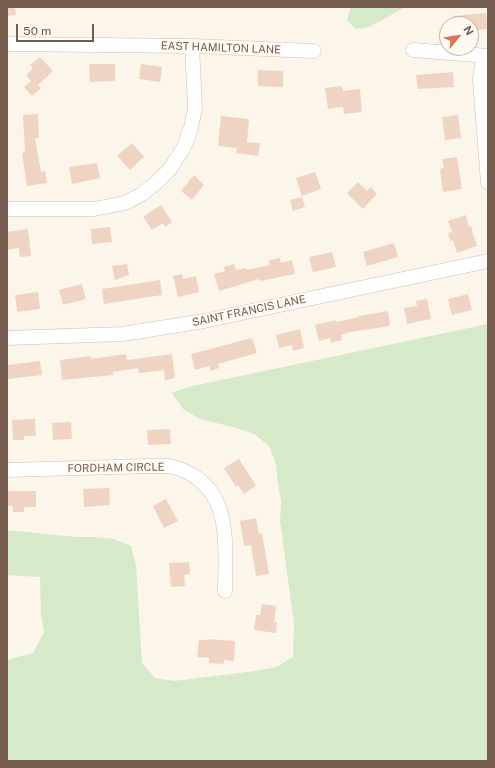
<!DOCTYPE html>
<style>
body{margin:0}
#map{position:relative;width:495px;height:768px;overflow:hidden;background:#fcf5ea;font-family:"Public Sans",sans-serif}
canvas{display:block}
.frame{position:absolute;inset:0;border:8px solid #765c4e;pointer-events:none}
.north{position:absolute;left:439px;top:16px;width:40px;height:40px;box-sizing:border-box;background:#fef9f1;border:1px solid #c8bab0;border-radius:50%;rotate:60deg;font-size:11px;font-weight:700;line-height:16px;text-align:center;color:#765c4e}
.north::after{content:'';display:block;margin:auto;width:14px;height:18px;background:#de7357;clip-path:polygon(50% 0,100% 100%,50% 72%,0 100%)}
.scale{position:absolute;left:16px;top:24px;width:78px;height:18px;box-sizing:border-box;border:2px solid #765c4e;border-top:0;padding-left:5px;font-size:12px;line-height:14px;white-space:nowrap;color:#765c4e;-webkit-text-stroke:3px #fef9f1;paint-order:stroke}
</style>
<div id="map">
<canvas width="495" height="768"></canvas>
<div class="frame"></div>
<div class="north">N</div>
<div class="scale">50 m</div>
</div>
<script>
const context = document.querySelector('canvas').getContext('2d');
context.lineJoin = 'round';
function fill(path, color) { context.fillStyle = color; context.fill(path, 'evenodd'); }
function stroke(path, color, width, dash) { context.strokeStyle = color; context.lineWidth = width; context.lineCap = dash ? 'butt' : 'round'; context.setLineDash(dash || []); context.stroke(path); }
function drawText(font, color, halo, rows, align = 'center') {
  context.font = font + ' "Public Sans",sans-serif'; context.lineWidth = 4; context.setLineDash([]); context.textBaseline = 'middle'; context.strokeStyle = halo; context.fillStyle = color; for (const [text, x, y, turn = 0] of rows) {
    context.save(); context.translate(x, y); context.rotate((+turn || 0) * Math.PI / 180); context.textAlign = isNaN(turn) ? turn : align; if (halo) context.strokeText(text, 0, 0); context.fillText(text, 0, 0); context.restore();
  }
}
fill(new Path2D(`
 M351,7H406L369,27L356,29L347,20Z
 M488,324V761H7V660L33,653L44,632L41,614L40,577L7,575V530L76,537H94L114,539L131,546L136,565L142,663L155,678L174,681L256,671L276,667L293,657L294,623L280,521L281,502L278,483L276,464L269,446L254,434L237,428L200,419L183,409L172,393L188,387Z`), '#d6e9c9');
fill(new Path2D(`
 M7,7H15L16,15L7,16Z
 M486,13L488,29L471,31V24H454L453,16Z
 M40,57L53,71L38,85L41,88L32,96L24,87L31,81L26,75L33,68L30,65Z
 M89,64H115V81L90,82Z
 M141,64L162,67L160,82L139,79Z
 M258,70L283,71V87L258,86Z
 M453,72L454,87L418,89L416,75Z
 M342,86L343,91L360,89L362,112L344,114L343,107L328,109L325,88Z
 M38,114L39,138H35L41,172L45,171L47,183L27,186L22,153L25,152L23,115Z
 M458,115L461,138L445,140L442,117Z
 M221,116L249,119L247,142L260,143L258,156L236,153L237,148L218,146Z
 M132,143L144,157L130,170L117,156Z
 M457,157L462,189L443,192L440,169L444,168L442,159Z
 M97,163L100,178L72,184L69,167Z
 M315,172L321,189L302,196L296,178Z
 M194,175L204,185L192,200L181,191Z
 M358,182L367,191L371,187L377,194L363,209L347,193Z
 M302,197L305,207L293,211L290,200Z
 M161,205L172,222L165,227L163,223L152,230L143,217Z
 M466,215L469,227L471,226L473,233H471L473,234L477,246L457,253L453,240L450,241L448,233L452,232L448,221Z
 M110,227L112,242L92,244L91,229Z
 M28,229L31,256L20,257L19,248L7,250V232Z
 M394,243L398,257L367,266L363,252Z
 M332,252L336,267L313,272L309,257Z
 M280,258L281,263L292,260L295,274L260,281L259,279L219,291L214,274L225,271L224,267L234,264L236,270L246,268V270L270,265L269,260Z
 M127,264L129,275L115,280L112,266Z
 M182,274L183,279L196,276L199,292L178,297L173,276Z
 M160,280L162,295L104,304L102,289Z
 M82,284L86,299L63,305L59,290Z
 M38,292L40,309L17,312L15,295Z
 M468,294L472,310L452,315L448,299Z
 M427,299L431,319L407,324L404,308L417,306L416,301Z
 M388,311L390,326L350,332L341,335L342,340L331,343L330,338L319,341L315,325L336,320L337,322L359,317V316Z
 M300,329L304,348L293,351L292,345L279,348L276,335Z
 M252,338L257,353L218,364L219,368L211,371L209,366L195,370L191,354Z
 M126,354L127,360L172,354L175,378L165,380L164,370L139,373L138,368L113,372V375L62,380L60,360L91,356V359Z
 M40,361L42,375L8,379L7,365Z
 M35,419L36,436H24V440H13L12,420Z
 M71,422L72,439L53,440L52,423Z
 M170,429L171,444L148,445L147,430Z
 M239,459L256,486L244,494L238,485L236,487L224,468Z
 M109,488L110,505L84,507L83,489Z
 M7,491H36V507H24V512H13V506H7Z
 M166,499L178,521L164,528L153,506Z
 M256,518L259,534L262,533L269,574L256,576L251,545L244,546L240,521Z
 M189,562L190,574L184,575L185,586L171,587L169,563Z
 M262,604L276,606L274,622H277L276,633L254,630L256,615H260Z
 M207,639L235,641L234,661L224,660V664L209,663V658L197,657L199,640H207Z`), '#f0d4c3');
const minor = new Path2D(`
 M7,44L192,46L314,51
 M413,50L488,56
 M483,56L480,80L488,183
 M7,209H94L125,203L142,194L157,182L170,169L184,147L191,128L195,108L192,46
 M7,338L123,334L204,321L488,261
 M7,470L150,466C157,466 163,466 169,466C179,468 189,472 197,478C232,503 225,553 225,591`);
stroke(minor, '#cebdb0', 15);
stroke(minor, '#fff', 14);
drawText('11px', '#765c4e', '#fef9f1', [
 ["EAST HAMILTON LANE",221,48,2],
 ["SAINT FRANCIS LANE",249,311,-12],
 ["FORDHAM CIRCLE",116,468,-1]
]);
</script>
